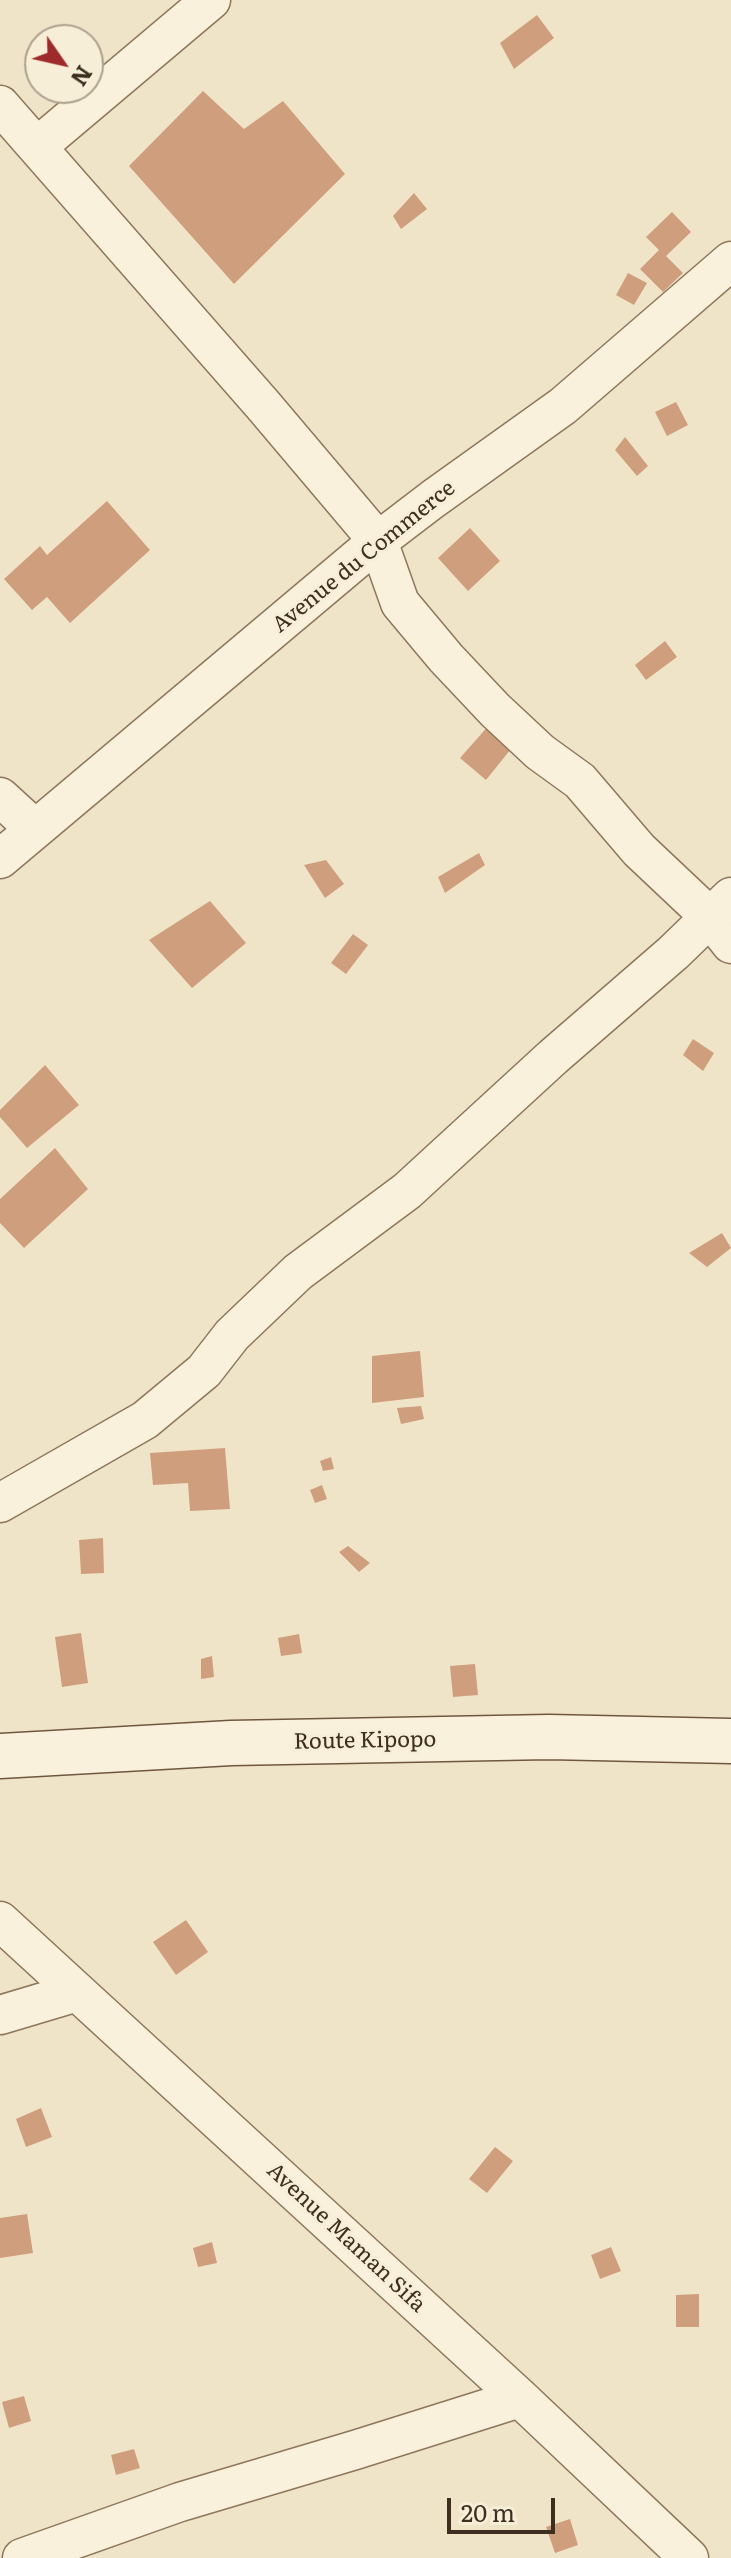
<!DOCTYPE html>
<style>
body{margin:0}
#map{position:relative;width:731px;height:2558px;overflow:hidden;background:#f0e4c8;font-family:Literata,serif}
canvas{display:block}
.north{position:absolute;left:24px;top:24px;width:80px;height:80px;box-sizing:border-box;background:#f7eed8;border:2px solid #ada18e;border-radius:50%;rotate:124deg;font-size:22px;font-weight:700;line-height:32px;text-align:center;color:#3d2e20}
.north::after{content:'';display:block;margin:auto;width:28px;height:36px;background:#9e2a2b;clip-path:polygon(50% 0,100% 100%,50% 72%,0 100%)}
.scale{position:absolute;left:447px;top:2498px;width:108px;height:36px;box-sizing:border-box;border:4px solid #3d2e20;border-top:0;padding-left:10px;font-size:24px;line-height:28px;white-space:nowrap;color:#3d2e20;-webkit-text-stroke:6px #f7eed8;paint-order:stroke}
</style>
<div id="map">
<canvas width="731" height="2558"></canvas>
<div class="north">N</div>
<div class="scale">20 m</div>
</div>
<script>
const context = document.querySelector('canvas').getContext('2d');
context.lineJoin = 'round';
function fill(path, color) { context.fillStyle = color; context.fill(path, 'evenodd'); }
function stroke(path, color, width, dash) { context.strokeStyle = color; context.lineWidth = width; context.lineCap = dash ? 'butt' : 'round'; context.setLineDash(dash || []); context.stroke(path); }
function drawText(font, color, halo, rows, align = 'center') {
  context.font = font + ' Literata,serif'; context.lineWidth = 6; context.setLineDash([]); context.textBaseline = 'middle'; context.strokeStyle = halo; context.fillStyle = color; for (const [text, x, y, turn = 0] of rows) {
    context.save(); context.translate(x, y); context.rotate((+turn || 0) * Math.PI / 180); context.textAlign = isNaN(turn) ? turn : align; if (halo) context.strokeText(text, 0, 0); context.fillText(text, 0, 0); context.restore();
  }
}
fill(new Path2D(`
 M537,15L554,38L514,69L500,43Z
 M203,91L244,129L283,101L345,174L234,284L129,166Z
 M414,193L427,209L401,229L393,216Z
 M672,212L691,232L666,256L683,273L663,292L640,269L659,250L646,237Z
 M628,273L647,283L634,305L616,295Z
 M676,402L688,425L667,436L655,412Z
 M625,437L648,466L637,476L615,450Z
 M107,501L150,550L70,623L47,597L32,610L4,579L40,546L47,555Z
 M470,528L500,561L468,591L438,558Z
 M665,641L677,657L646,680L635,665Z
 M490,724L515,744L486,780L460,758Z
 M479,853L485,865L445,893L438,877Z
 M326,860L344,884L325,898L304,865Z
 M210,901L246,943L192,988L149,940Z
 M353,934L368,945L346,974L331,963Z
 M693,1039L714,1053L703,1071L683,1055Z
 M45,1065L79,1105L27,1148L0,1117V1110Z
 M55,1148L88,1189L24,1248L0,1223V1199Z
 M722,1233L731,1248L707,1267L689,1253Z
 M420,1351L424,1397L372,1403V1356Z
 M421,1406L424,1419L401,1424L397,1408Z
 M225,1448L230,1509L190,1511L188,1483L153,1485L150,1453Z
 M331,1457L334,1469L323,1471L320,1461Z
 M322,1485L327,1499L315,1503L310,1490Z
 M103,1538L104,1573L81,1574L79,1540Z
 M348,1546L370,1563L359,1572L339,1552Z
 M81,1633L88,1683L62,1687L55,1637Z
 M299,1634L302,1653L281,1656L278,1638Z
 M212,1656L214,1677L201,1679V1659Z
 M475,1664L478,1695L453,1697L450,1666Z
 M186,1920L208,1952L176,1975L153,1942Z
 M41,2108L52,2137L26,2147L16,2119Z
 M495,2147L513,2161L487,2193L469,2179Z
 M27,2214L33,2253L0,2258V2218Z
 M212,2242L217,2263L198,2267L193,2248Z
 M611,2247L621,2271L600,2279L591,2255Z
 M699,2294V2327H676V2295Z
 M24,2396L31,2421L9,2428L2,2402Z
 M134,2449L140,2468L116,2475L111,2455Z
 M570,2519L578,2545L555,2553L546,2527Z`), '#cf9f7d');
const minor = new Path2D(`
 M0,105L263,405L378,541L400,603L446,658L495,710L540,752L580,781L639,850L709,916L731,944
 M38,146L211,0
 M0,797L35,829
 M0,859L378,541L433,499L563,406L731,261
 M0,1503L145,1420L204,1371L232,1335L298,1272L407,1191L553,1057L673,953L731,897
 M0,1921L520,2398L689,2558
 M0,2015L77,1992
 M22,2558L180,2502L355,2450L520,2398`);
const secondary = new Path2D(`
 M0,1756L231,1743L549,1737L731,1741`);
stroke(minor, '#8d765c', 41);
stroke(secondary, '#6f573f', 47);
stroke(minor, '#faf1dc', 38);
stroke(secondary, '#faf1dc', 44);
drawText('22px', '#3d2e20', '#f7eed8', [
 ["Avenue du Commerce",364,557,-39],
 ["Route Kipopo",365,1741,-1],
 ["Avenue Maman Sifa",346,2238,43]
]);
</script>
